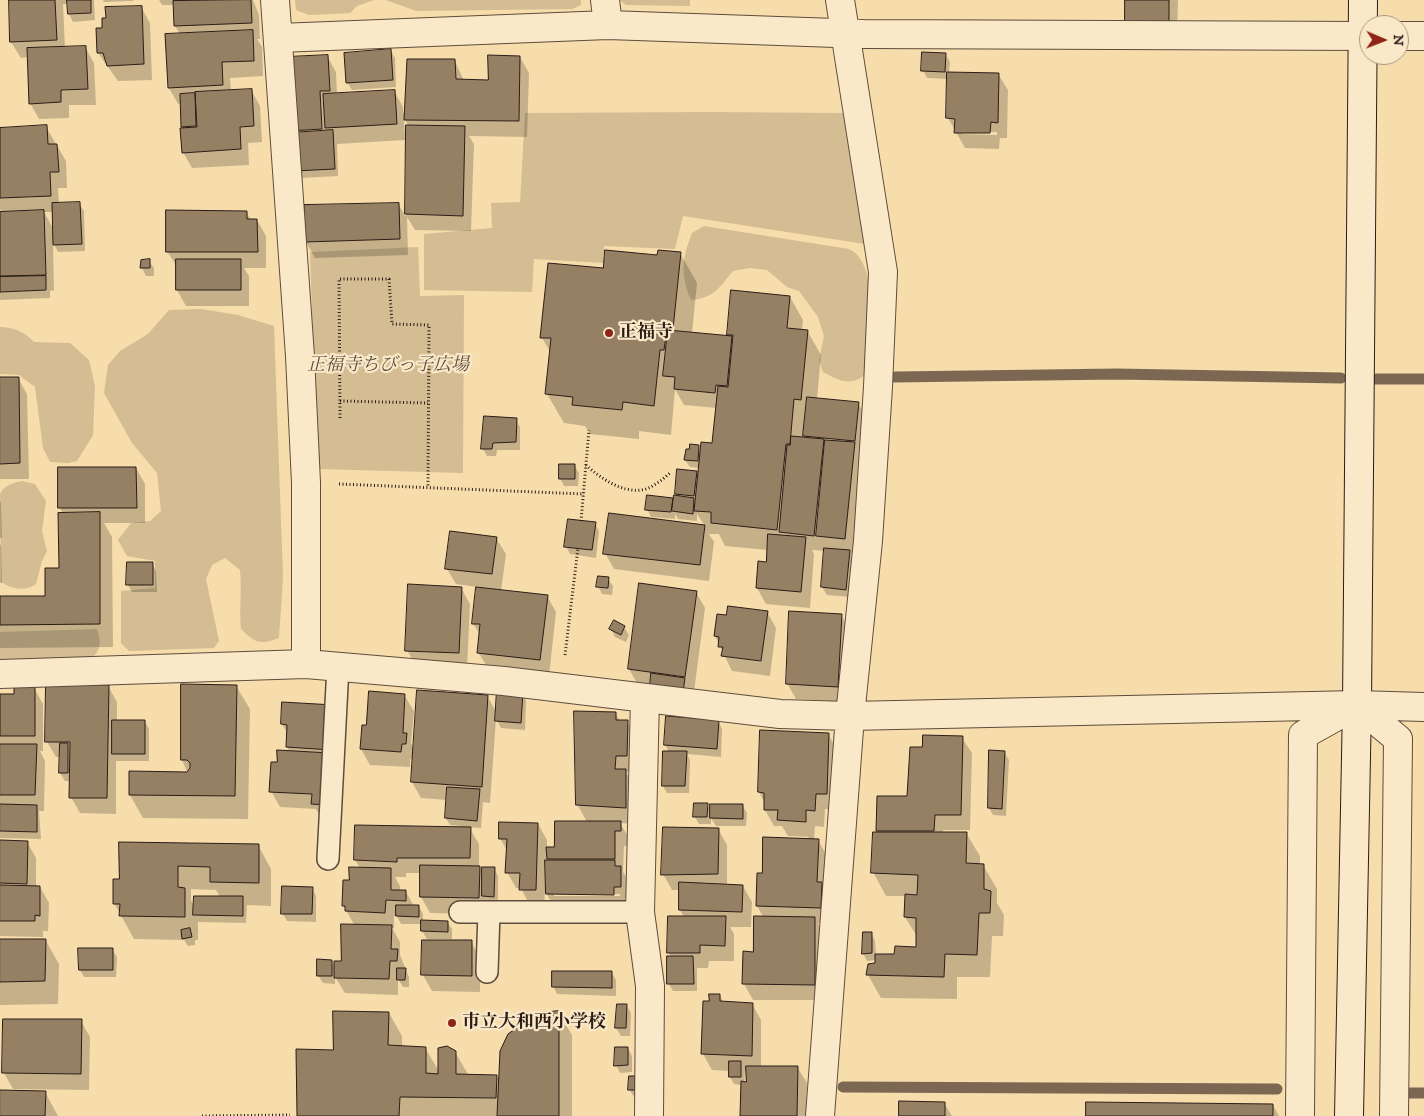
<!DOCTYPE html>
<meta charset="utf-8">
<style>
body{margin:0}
#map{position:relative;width:1424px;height:1116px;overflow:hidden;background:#f7ddac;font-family:"IM FELL DW Pica",serif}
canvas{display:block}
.north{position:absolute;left:1359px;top:15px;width:50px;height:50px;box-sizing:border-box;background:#fae9c9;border:1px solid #a79782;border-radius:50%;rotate:91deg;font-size:14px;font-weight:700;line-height:20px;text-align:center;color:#2b1c17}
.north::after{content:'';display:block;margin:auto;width:18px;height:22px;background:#8f2418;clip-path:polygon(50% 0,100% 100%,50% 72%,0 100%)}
</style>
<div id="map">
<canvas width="1424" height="1116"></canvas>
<div class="north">N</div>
</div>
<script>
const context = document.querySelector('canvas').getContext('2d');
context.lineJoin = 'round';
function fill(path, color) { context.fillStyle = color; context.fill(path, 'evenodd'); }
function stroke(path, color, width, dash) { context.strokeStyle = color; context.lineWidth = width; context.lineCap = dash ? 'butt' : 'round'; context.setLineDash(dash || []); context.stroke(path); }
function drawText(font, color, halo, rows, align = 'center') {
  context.font = font + ' "IM FELL DW Pica","Noto Serif JP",serif'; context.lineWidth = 4.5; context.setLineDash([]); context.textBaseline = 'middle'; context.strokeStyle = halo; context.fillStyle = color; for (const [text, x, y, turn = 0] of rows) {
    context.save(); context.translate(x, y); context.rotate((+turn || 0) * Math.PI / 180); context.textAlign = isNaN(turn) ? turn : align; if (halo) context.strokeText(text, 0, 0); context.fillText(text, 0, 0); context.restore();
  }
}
fill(new Path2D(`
 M295,0H374L357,6L350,13L309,15L296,10Z
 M386,0H581V5L572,9L416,11Z
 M619,0H690V6L626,5Z
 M709,112L846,113L865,244L683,216L675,249L604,246L603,263L534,259L532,292L424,290V234L492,228L491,203L520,202L525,113Z
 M704,226L849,249C882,264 868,345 865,375C850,387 838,380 823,372L819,361L824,336L818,317L799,291L787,287L767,270L750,268L733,271C719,288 714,298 691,300C680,274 682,259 692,233Z
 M418,247L420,296L464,295L463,473L317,469L310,252Z
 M201,309L238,315L274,326L283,577L279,638C260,645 255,643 241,629C239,609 242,590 240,570L225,558L212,565L206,579L219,641L214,648L129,651L121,643V591L155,588V561L127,556L118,540L131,523L150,521L161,511L157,473L132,443L104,393L108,365L120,351L148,334L169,310Z
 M0,327C13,327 25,332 34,342L70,343L89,360L95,386L93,435L77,461L68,463L50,462L43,448L35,387L19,375L0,374Z
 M22,481L35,484L46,501L42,531L47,551L42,561L36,584C24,592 12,589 1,582L0,494C4,485 13,483 22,481Z
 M97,629C100,640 103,649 92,657L40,662L0,660V632Z`), '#d4bc93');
fill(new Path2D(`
 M10,0H94L95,20L73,22L69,14V4H63L65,48L85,47L94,63L96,105H69V118L39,119L30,103L28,57L21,58L11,42Z
 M103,0H133V1L104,2Z
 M159,0H253L259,15L260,39H257L262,47L263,76L230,78L231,91L251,90L260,106L262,142L248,143L249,165L192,168L183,152L182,103L178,104L169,88L180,34L175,26V5H162Z
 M1126,0H1178L1177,38Z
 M141,7L150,23L152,80L118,81L98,53L103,29Z
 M391,51L395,58L396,87L352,90L347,82Z
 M945,54L950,62L949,73L998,74L1008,90L1007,138H1000L999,149L965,148L948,118V79L927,78L923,70ZM962,132H997V135L962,134Z
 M327,56L336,72L337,94L394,91L403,107V113L455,61L464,81H490L520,57L529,73L527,137L469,136L474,144L471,231L415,230L407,217L408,255L315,258L306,242L398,204L406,217L409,127L404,118L405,140L337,144L338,176L300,178L294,134Z
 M46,127L66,161L67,188H58L59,204H79L84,211L85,251L58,252L53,242L54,290L50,291V298L0,300V213H2L0,209V129ZM44,212H53L54,230Z
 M246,212L251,220H257L266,236V268H244L249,276V306H186L177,290V267L167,251Z
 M680,253L697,283L692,334L730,337L729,334L790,297L803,320L802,331L808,332L821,355L817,399L858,403L868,419L854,554H851L854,559L850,597L827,595L822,587L825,551L812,550L814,554L810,608L766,604L757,588L767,563L768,550L725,546L719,534H709L714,542L709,581L614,569L605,553L705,526L697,514V521L678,519L675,514V519L651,517L647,509L672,499L674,504L678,497L676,494L678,471L696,472L699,477L700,468L690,467L685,460L698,446L701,451L713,445L717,408L684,405L675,389L671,435L639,431V439L590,434L585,426L564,423L547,394L551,353L542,338L604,269Z
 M149,261L154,268V276H146L142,268Z
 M0,378H18L27,394L29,479H0Z
 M516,420L520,427V450H497L496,456H487L483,449Z
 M574,465L579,473L578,486H564L560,478Z
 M136,468L145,484V523H104L112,537L113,647L0,648V598L47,597L60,569L63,514L60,508Z
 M0,501L1,503L2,538H0Z
 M595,524L599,531L596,558L570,554L566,546Z
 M496,538L506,554L501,591L547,596L556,612L549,676L488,668L478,652L480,635L473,623L477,587L456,584L447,569Z
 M0,544L1,546L2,583H0Z
 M152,563L156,571L157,592H132L128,585Z
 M608,579L613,586L612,595L602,594L598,586Z
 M461,588L470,604L467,669L416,666L407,650Z
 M696,592L705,608L694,692L638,685L629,669Z
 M767,612L776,628L770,676L732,671L715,636L727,617Z
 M841,615L850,631L847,702L796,699L787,683Z
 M624,627L629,635L626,642L615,637L611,629Z
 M108,686L117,702V722H145L149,729V761H116V814L80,813L71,797V781H65L60,773L61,757H56L47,742Z
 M236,686L250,709L248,819L143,818L130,795V773L188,774L182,760Z
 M34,688L43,704V751H40L45,761L44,811H39L41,839L0,838V695H15Z
 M522,693L526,701L525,730L501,728L496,719L490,803L483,802L481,828L469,827L479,844V867L484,875L494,868L498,876V904L488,914L430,913L421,897V873H406V877H395L400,886V891L406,892L414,906L419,907L423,914V921L447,922L452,929V939H427L422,931V924H401L397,916H394V928H392L400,942V955L409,977V987H403L398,979V995L345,993L335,977V984L323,983L318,975L331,961L336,968L342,963L355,926L343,905L350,882L360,868L355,860L356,826L461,828V826L450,825L446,818L447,800L421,798L412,782L413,760L410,759V767L370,765L361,749L367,726L404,695L414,711L411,743L414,748L487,696L497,713ZM343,976L355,977V979H343Z
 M333,706L322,819L316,809L280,807L271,791L278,763L290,752L287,747L288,734L282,724Z
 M615,713L620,721L627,722L637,738L635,771L626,772L634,787V824L620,823L629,838L630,846H624L623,872L630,883L629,902L556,910L545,891L544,906H530L521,888H516L507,872V851L500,838L538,824L547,840V848H555L587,822L577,804ZM554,893L620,894V896H554Z
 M718,721L722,729L721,757L687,754L690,760L689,793H667L663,786L669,752L665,744Z
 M828,734L837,750L835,810L825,809L824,827L815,826L814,840H818L827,856L829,924L818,923L824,934L823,1000H753L744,984L764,918L757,906L763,875L809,837L788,836L782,826H774L765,810V803L759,792Z
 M962,738L972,753L970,830H943V833H966L980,856V865H983L997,889V903L1004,915L1003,936H992L990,977H957V999L881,998L868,975L876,964V960L867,961L863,953L871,933L875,941L876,956L896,955L918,948V938L905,917L906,896H886L873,872L877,830L909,798L923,748Z
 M1004,752L1009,760L1006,816L993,815L989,808Z
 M707,804L711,812L742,805L747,813L746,826H716L711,818V824H699L695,817Z
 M718,829L727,845V885L743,886L752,902L751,927H730L734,934V961H709L708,968H697V991H673L669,984L671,957L668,952L684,917L680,910V890H672L663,874Z
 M0,841L27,842L36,858V887H40L49,903L48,931H43V937L0,936Z
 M258,845L271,869V906L247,905L246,923L198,922V940H195V945L188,946L184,940L134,939L114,903V880ZM191,889L216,890L220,897L195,908L191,900Z
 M312,888L316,896V922L287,921L283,914Z
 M0,940L46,941L59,964L58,1004L0,1005Z
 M423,941L471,942L480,958V992L432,991L423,975Z
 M112,949L117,957L116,977H84L80,970Z
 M612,973L616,980V996L557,994L553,986Z
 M720,996L724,1003L752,1004L761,1020V1067H797L807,1083L806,1116H742V1085L734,1084L730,1077V1071L712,1070L703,1054L704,1003H710ZM745,1071H747V1088H744Z
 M626,1005L631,1013L630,1036H621L616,1028Z
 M558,1012L572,1035V1116H298L334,1051L389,1013L402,1036V1047L425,1048L439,1071L455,1052L469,1076H497L500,1082Z
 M81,1021L90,1037L89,1090L13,1089L4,1073Z
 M628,1048L632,1056V1072L620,1073L616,1065Z
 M635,1077L639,1085V1097H634L629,1089Z
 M0,1091L45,1092L58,1116H0Z
 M944,1103L952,1116H900Z
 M1273,1105L1279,1116H1088Z`), '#0003');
stroke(new Path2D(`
 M895,377L1117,374L1341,378
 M1376,379H1424
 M843,1087L1277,1089
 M1408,1093H1424`), '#7c6852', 11);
const building = new Path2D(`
 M9,0H55L57,40L10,42Z
 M67,0H91V13L68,14Z
 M251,0L252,23L174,26L173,1Z
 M1125,0H1169V23H1125Z
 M142,6L144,64L107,66L103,53H97L96,28H102V18H106L105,7Z
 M253,30L254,61L222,62L223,85L168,88L165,34Z
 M86,46L88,89L61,90V102L29,104L27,48Z
 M391,49L393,80L346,83L344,53Z
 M922,52L946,53L945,72L921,71Z
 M328,55L330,91H320L322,129L290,131L287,57Z
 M488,55L520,56L519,121L404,120L407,59H455L456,79L488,80Z
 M947,72L999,73L998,123L991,122L990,133H954L955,119L946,118Z
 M252,89L254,126L240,127L241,149L182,153L180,128L197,127L195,92Z
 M395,90L397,124L325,128L323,94Z
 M195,93L196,126L181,127L180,94Z
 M47,125L48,144H57L59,172H50L51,196L0,198V128Z
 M406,125L465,126L463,216L405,214Z
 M333,130L335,169L294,171L292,133Z
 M80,202L82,244L53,245L52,203Z
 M399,203L400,239L305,242L304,205Z
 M44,210L46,275L0,276V212Z
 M166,210L247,211V219H257L258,252H166Z
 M605,250L657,255L658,250L681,252L673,329L667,328L664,350H660L654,406L623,402L622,410L572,405L573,397L545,394L551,338H540L548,263L603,268Z
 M150,259V268H140L141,260Z
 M176,259H241V290H176Z
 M46,276V290L0,292V277Z
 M731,290L790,296L787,328L808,330L801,400L794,399L790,444H786L777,530L711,523V512L694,511L701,442L712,443L718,386L728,387L733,335H727Z
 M668,330L732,336L727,386L716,385L715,393L674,389L675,377L663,376Z
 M0,377H19L20,463L0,464Z
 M807,397L859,402L855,441L803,436Z
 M484,416L517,418L516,442L493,443L492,449H481Z
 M791,436L824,439L814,536L779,532L787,445H790Z
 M825,440L855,442L845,539L816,536Z
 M690,444L699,445L698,461L684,460L686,449H689Z
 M559,464H575V479H559Z
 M58,467H136L137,508H58Z
 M677,469L697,471L694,496L675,494Z
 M647,495L673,498L671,512L645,510Z
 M674,495L694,498L693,514L672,511Z
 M100,512V624L0,625V596H45V568H59L58,513Z
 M609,513L705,525L700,565L603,554Z
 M568,519L596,522L592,550L564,547Z
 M450,531L497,537L492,574L445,569Z
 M768,534L806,537L801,592L756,588L758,561L766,562Z
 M824,548L850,550L846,590L821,587Z
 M127,562H153V585H126Z
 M598,576L609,577L608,588L596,587Z
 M639,583L697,591L685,677L628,669Z
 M408,584L462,587L459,653L405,651Z
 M476,587L548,595L540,660L477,653L480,624H472Z
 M728,606L768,611L761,661L721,656L723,647H718L719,637L714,636L717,614L726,615Z
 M789,611L842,614L838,687L786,684Z
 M614,620L625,626L621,635L609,629Z
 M651,673L685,678L683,692L650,688Z
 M46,684L109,685L107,798H69L70,742H45Z
 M181,684L237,685L235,796L129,795V771L187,772L190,768V763L187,760H181Z
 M35,686V736H0V694H14V687Z
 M417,690L488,695L482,787L411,782Z
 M497,690L523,692L521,723L495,721Z
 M369,691L405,694L403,733H407L406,744H402L401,752L360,749L362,725H366Z
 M282,702L334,705L332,750L286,747L287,725L281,724Z
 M574,711L616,712V720H628L627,756H616L615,769H626V808L576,805Z
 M666,716L719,720L717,749L664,745Z
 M112,720H145V754H112Z
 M760,730L829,733L827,794H816L815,811L806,810V822L777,820L778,810H764V793L758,792Z
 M923,735L963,736L961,815H935L934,831H876L877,796H907L910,747H922Z
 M60,743H68V773H59Z
 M0,744H37L35,795H0Z
 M277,750L330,753L328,805L311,804L312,794L269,792L271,762H277Z
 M989,750L1005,751L1002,809L988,808Z
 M663,751H687L685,786H662Z
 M447,787L480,789L477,821L445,818Z
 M694,803H708L707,817H693Z
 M0,804L37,805V832L0,831Z
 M710,804H743V819L710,818Z
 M555,821H621V831H615V859H547L546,847H554Z
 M499,822L538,823L536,890H519L520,873H505L507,839H499Z
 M355,825L471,827L470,858H397V862L354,860Z
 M663,827L719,828L718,874L661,875Z
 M873,832H967L966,863L984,864V889L991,891L990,913H979L977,955L945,954L944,977L866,975L868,964L875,963V954H894L895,946L916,947V918L904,917L905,894L917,895L918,875L871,873Z
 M763,837L819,839L817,882H822L821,908L756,906L757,873H762Z
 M0,840L28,841L27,884L0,883Z
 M119,842L259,844V883L210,882V867L178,866V887L185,888V917L119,916L120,904H113V879H119Z
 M545,860H615V866H621V887H614V895L546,894Z
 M420,865L480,866L479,898L420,897Z
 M349,867L391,868V890H406V901L386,900L385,913L345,911V906H342L343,880H349Z
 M482,867H495L494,897L482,896Z
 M679,882L743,885L742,912L679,910Z
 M0,885L40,886V916L35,915V921H0Z
 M282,886L313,887L312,914H281Z
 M194,896H243V916L193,915Z
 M396,905H419V917L396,916Z
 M668,916H726L725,946L700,945V953H667Z
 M754,916L815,917V985L742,984L743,951L753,952Z
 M421,920L448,921V932L421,931Z
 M341,924L392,925L391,949H398L397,961H390L389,979L334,978V961H341Z
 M190,928L192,937L182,939L181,930Z
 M863,932H872V953L862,954Z
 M0,939H46L45,981L0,982Z
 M422,940H472V976L421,975Z
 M78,948H113V970H79Z
 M667,956H693L694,984H667Z
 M317,959L332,960V976H317Z
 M397,968H406L405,980H397Z
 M552,971H612V988L552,987Z
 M709,994H720V1001L753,1003L752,1056L701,1054L703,1001H709Z
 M617,1004H627L626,1028H615Z
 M333,1011L389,1012L388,1045L426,1047V1073L438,1074V1048L447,1046L456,1051V1074L497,1075L496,1098L400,1097L399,1116H297L296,1049L333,1050Z
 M559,1011V1116H497L500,1051L508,1034L538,1013Z
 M3,1019H82L81,1074L2,1073Z
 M615,1047H628V1065L614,1066Z
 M729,1061H741V1077H729Z
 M746,1066H798L797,1116H740L741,1081L746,1082Z
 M629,1076H635V1090H628Z
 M0,1090L46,1091L45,1116H0Z
 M899,1101L945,1102V1116H899Z
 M1086,1102L1273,1104V1116H1086Z`);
fill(building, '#958064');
stroke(building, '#2b1c17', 1);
const lane = new Path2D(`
 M328,859L338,666
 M460,912H489
 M487,972L489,912H640`);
const street = new Path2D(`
 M275,0L300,356L306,483V664
 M605,0L608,25
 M1399,36H1424
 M279,38L608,25L864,34L1369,36
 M0,674L306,664L504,681L780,714L850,716L1357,705L1424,707
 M645,698L640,912L650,986L649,1116
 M820,1116L850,716L868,541L878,387L883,272L840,0
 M1300,1116L1303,735L1357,705L1398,739L1394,1116`);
const secondary = new Path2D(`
 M1349,1116L1357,705L1363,0`);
stroke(lane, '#5e4c3c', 24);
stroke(street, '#5e4c3c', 30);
stroke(secondary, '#2b1c17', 30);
stroke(new Path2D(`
 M340,401L428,403
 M340,418L339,279H389L392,324L429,325L428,488
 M586,465C602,480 632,500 654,485C660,482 665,477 670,473
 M339,484L584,494
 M581,521L589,430
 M565,655L578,548
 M202,1116L290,1115`), '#2b1c17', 3, [1, 2.5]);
stroke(lane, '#fae9c9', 21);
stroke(street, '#fae9c9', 28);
stroke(secondary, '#fae9c9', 28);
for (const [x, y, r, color] of [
 [609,333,5,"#8f2418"],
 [452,1023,5,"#8f2418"]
]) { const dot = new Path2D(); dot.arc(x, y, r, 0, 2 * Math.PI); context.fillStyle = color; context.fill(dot); stroke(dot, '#fae9c9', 2); }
drawText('bold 18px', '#2b1c17', '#fae9c9', [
 ["正福寺",619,333],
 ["市立大和西小学校",462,1023]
], 'left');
drawText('italic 18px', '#5e4c3c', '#fae9c9', [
 ["正福寺ちびっ子広場",388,366]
]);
</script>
